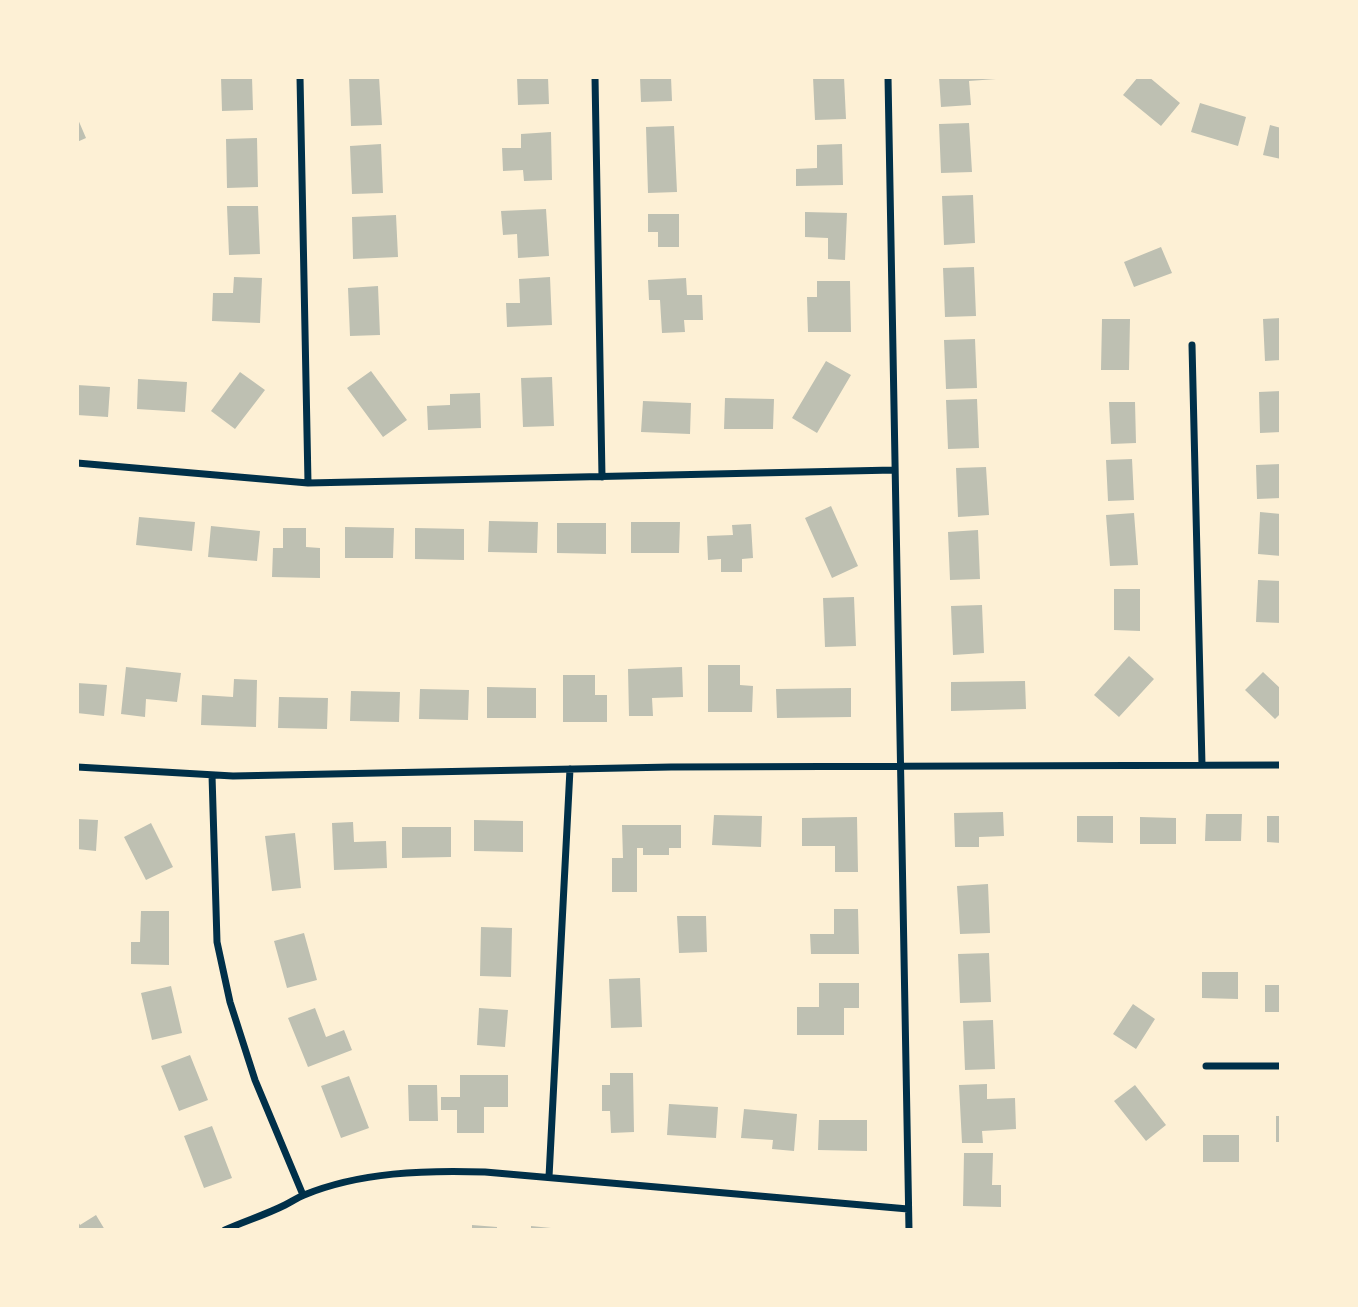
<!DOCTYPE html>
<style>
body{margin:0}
#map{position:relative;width:1358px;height:1307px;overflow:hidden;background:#fdf0d5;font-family:Jost,sans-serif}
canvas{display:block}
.frame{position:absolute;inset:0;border:79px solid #fdf0d5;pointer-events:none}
</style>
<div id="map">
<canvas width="1358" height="1307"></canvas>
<div class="frame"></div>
</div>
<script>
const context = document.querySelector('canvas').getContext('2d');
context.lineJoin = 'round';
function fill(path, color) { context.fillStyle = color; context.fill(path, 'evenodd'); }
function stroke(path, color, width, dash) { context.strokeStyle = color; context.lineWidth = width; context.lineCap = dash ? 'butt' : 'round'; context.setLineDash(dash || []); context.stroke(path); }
fill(new Path2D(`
 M221,77H252L253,110L222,111Z
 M349,77H379L382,125L351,126Z
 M517,77H548L549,104L518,105Z
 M640,77H671L672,101L641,102Z
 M813,77H844L846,119L815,120Z
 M939,77H996V79L969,81L971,105L941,107Z
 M1138,77H1149L1180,103L1161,126L1123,95Z
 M1200,103L1246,117L1238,146L1191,132Z
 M77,117L86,138L77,142Z
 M969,123L972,172L941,173L939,124Z
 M1270,125L1281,128V159L1263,155Z
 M674,126L677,192L648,193L646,127Z
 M551,132L552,180L524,181L523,170L503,171L502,148H521V134Z
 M257,138L258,187L227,188L226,139Z
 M381,144L383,193L352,194L350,146Z
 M842,144L843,185L796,186V169L817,168V145Z
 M973,195L975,243L944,245L942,196Z
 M227,206H258L260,254L229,255Z
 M546,209L549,256L518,258L517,234L503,235L501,211Z
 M805,212L847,213L845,260L828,259V238L805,237Z
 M648,214H679V247H658V232H648Z
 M396,215L398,257L353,259L352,217Z
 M1161,247L1172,273L1134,287L1124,262Z
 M974,267L976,316L945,317L943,268Z
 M234,277L262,278L260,323L212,321L213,293H233Z
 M550,277L552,325L507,327L506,303H520L519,279Z
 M686,278L687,295H702L703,320H684L685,332L662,333L660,300H649L648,280Z
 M817,281H850L851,332H808L807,297H817Z
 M378,286L380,335L350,336L348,288Z
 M1281,318V360L1265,361L1263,319Z
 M1102,319H1130L1129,370H1101Z
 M975,339L977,388L946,389L944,340Z
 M826,361L851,375L817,433L792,418Z
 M371,371L407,420L383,437L347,388Z
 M240,372L265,390L235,429L211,411Z
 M552,377L554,426L523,427L521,378Z
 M138,379L187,382L185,412L137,409Z
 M77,385L110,387L108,417L77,415Z
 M1281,391V432L1260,433L1259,392Z
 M480,393L481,428L428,430L427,406L450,405V394Z
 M725,398L774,399L773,429H724Z
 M977,399L979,448L948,449L946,400Z
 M643,401L691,403L690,434L641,432Z
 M1109,402H1135L1136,443L1111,444Z
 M1132,459L1134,500L1108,501L1106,460Z
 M1281,464V498L1257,499L1256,465Z
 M986,467L989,515L958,517L956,468Z
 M831,506L858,566L832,578L805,518Z
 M1260,512L1281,514V556L1258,554Z
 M1134,513L1138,565L1110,566L1106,515Z
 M139,517L195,522L192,551L136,545Z
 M489,521L538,522L537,553L488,552Z
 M631,522H680L679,553H631Z
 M557,523H606V554L557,553Z
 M751,524L753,558L742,559V572H721V559L708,560L707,536L733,535L732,525Z
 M211,526L260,531L257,561L208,557Z
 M345,527L394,528L393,558H345Z
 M283,528H306V547L320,548V578L272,577L273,548H283Z
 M415,528L464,529V560L415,559Z
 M978,530L980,579L950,580L948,532Z
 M1258,580L1281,581V623L1256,622Z
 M1114,589H1140V631L1114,630Z
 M854,597L856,646L825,647L823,598Z
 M982,605L984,653L953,655L951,606Z
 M1129,656L1154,679L1119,717L1094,695Z
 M708,665H740V685L753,686L752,712H708Z
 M126,667L181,673L177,702L146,699L145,717L121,714Z
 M682,667L683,697L652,698L653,716H629L628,669Z
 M1263,672L1281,689V713L1275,719L1245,690Z
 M563,675H595V695H607V722H563Z
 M234,679L257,680L256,727L201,725L202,695L233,697Z
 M1025,681L1026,709L951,711V682Z
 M77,683L107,685L104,716L77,713Z
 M487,687L536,688V718H487Z
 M851,688V717L777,718L776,689Z
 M420,689L469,690L468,720L419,719Z
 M351,691L400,692L399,722L350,721Z
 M279,697L328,698L327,729L278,728Z
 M1003,812L1004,836L979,837V847H955L954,813Z
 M1206,814H1242L1241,841H1205Z
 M714,815L762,816L761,847L712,845Z
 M1077,816H1113V843L1077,842Z
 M1267,816H1281V843L1267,842Z
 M857,817L858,872H835V846H802V818Z
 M1140,817L1176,818V844H1140Z
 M77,819L98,820L96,851L77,849Z
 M474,820L523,821V852L474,851Z
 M353,822L354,842L386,841L387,868L334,870L332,823Z
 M151,823L173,867L146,880L124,837Z
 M622,825H681V848H669V855H643V848H637V892H612V858H623Z
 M402,827H451V857L402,858Z
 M295,833L301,888L272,891L265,836Z
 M988,884L990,933L960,934L957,886Z
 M834,909H858L859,954H811L810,934H834Z
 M141,911H169V965L131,964V942H140Z
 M677,916H706L707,952L679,953Z
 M481,927L512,928L511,977L480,976Z
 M304,933L317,980L287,988L274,941Z
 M989,953L991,1002L960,1003L958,954Z
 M1202,972H1238V999L1202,998Z
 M640,978L642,1027L611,1028L609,979Z
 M819,983H859V1008H844V1035H797V1007H819Z
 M1265,985H1281V1012H1265Z
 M171,986L182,1033L152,1040L141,993Z
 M1133,1004L1155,1019L1136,1049L1113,1034Z
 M315,1008L326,1037L344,1030L352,1050L308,1067L288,1018Z
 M479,1008L508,1010L505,1047L477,1045Z
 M993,1020L995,1069L965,1070L963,1021Z
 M190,1055L208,1100L179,1111L161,1066Z
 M610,1073H633L634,1132L611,1133L610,1111H602V1085H610Z
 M460,1075H508V1107H484V1133H457V1110H441V1097H460Z
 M349,1076L369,1128L341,1138L321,1086Z
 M987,1084V1099L1015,1098L1016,1129L982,1131L983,1143H962L959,1085Z
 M408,1085H437L438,1121H409Z
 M1135,1085L1166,1125L1146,1141L1114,1101Z
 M669,1104L718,1107L716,1138L667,1135Z
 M744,1109L797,1114L794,1151L772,1149L773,1140L741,1138Z
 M1276,1116H1281V1142H1276Z
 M819,1120H867V1151L818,1150Z
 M212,1126L232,1178L204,1188L184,1136Z
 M1203,1135H1239V1162H1203Z
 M964,1153H993L992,1185H1001V1207L963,1206Z
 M96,1215L105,1230H77V1220L80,1225Z
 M472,1225L497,1227V1230H472Z
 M531,1226L551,1228V1230H531Z`), '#bec0b2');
stroke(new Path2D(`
 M300,77L308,483
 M595,77L602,477
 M888,77L909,1230
 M1192,345L1202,765
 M77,463L308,483L894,470
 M77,767L233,776L671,767L1281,765
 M212,775L217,942L230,1002L255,1080L303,1195
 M1206,1066H1281
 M549,1177L570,769
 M225,1230C245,1221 265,1215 285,1205C291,1202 297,1198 304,1195C360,1172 425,1170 485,1172L908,1209`), '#003049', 7);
</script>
